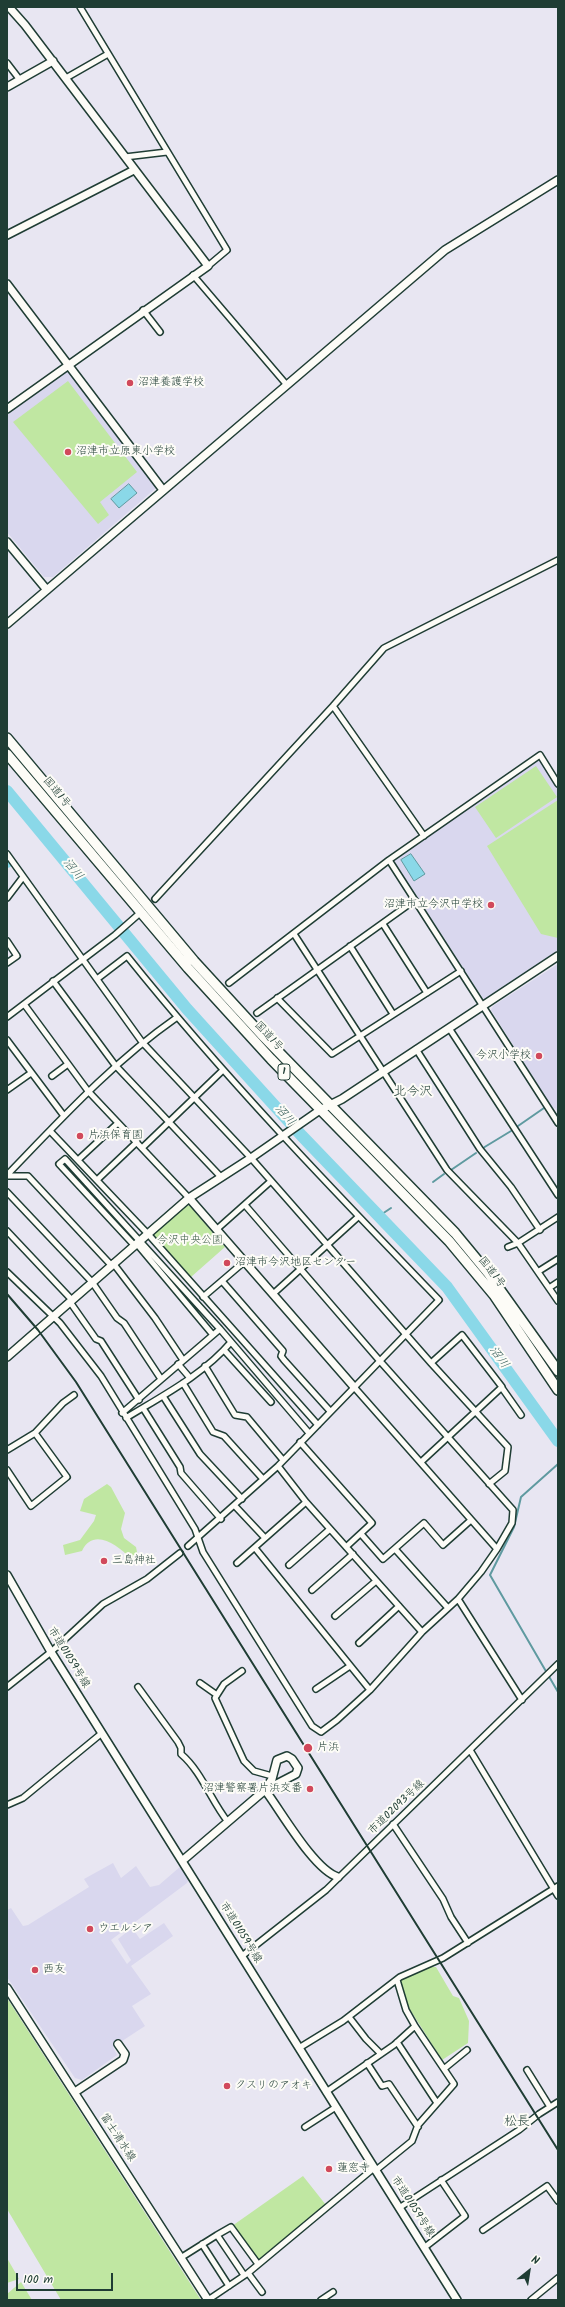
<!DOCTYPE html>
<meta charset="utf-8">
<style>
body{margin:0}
#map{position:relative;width:565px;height:2307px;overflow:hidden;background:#e8e6f2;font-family:Kalam,sans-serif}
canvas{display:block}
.frame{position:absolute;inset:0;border:8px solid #1f3d34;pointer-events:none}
.north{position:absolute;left:509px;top:2251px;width:40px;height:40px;-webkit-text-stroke:3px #fdfcf7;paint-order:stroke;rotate:30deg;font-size:11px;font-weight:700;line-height:16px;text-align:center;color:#1f3d34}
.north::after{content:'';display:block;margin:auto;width:14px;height:18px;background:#1f3d34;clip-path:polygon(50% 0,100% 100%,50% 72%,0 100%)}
.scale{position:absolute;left:16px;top:2273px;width:97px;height:18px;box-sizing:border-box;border:2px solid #1f3d34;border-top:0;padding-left:5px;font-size:12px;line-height:14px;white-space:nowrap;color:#1f3d34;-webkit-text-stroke:3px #fdfcf7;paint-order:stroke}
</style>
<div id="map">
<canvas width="565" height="2307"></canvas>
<div class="frame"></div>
<div class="north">N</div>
<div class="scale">100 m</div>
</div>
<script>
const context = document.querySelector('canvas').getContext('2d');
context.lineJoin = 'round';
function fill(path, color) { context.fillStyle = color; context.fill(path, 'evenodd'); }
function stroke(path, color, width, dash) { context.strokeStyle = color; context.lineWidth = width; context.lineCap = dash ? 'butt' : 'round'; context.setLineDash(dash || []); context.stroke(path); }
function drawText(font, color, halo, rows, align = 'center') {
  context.font = font + ' Kalam,"Klee One",sans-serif'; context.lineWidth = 4; context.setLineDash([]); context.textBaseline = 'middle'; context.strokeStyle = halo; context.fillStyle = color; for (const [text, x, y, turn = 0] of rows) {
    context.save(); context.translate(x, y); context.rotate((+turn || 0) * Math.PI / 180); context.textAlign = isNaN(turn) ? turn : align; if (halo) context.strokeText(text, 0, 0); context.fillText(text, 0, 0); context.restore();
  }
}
fill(new Path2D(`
 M67,372H71L156,488L53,577H44L7,532V415Z
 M539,759L558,788V951L484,1000L393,859Z
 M558,964V1112L555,1108L553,1109L491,1010L493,1006Z
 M113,1863L121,1878L136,1866L150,1887L159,1885L181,1866L189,1879L187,1883L111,1940L127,1964L131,1960L118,1939L132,1928L140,1939L164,1923L173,1936L131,1966L151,1994L132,2006L145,2026L113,2047L117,2055L82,2080L75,2078L7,1977V1910L11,1908L23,1926L28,1925L89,1887L84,1879Z`), '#d9d7ee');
fill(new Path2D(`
 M68,381L137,472L100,502L109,515L98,524L13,422Z
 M536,766L557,797L496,838L475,807Z
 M558,800V938L541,934L487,846Z
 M184,1205L190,1206L225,1247L191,1277L154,1235V1231Z
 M107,1484L111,1487L125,1513L121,1529L124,1538L136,1547L138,1557L130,1558C118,1545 93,1527 82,1551L65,1555L63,1545L80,1540L94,1521L96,1515L80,1511L84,1499Z
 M426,1967H436L453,1996L459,1998L469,2021L468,2043L442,2060L409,2008L400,1980Z
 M7,1998L201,2300H61L7,2209Z
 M303,2176L326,2205L257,2261L232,2226Z
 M7,2258L19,2279L7,2283Z
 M21,2282L32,2300H7V2294Z`), '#c0e7a2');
const water = new Path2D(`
 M129,484L137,493L119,508L111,499Z
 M411,854L425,874L414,881L401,860Z`);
fill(water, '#8ad8e8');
stroke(water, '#5f9aa0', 1);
stroke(new Path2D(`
 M553,1111L558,1117
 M518,1126L544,1108
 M483,1148L511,1131
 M451,1170L476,1153
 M433,1182L444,1174
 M379,1216L391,1208
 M558,1464L521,1497L514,1527L490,1575L558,1692`), '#5f9aa0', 2);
stroke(new Path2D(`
 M7,791L187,1009L302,1136L447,1287L558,1441
 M7,862V861`), '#8ad8e8', 12);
const minor = new Path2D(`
 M80,7L227,250L208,266
 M7,63L20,80
 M66,78L108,54
 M125,157L167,152
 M193,275L286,384
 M143,310L160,332
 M333,706L424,836
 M7,854L142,1042L251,1158L431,1363L508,1447L505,1471L489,1484
 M389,860L558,1123
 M7,898L23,877
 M155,899L333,706L384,648L558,560
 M383,924L427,993
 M294,934L447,1170L518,1243L558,1301
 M7,941L17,956L7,963
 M350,946L393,1014
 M97,979L127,956C224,1077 331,1188 439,1300L278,1466L188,1546
 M53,981L115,1065L220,1176
 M229,983L389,860L540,755L558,784
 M277,998L332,1054L461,971
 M24,1004L88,1091L189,1198
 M257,1013L415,900
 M7,1017L115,935L140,913
 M449,1028L558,1195
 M7,1040L64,1116
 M416,1049L480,1149L511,1187L540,1230
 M52,1076L68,1064
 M7,1090L31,1073
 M50,1131L148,1234L318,1425
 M142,1148L222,1071
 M78,1160L118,1123
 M7,1175C61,1119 113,1062 176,1018
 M7,1176H28L111,1265
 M97,1180L137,1142
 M7,1192L92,1282L117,1318L124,1323L161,1379
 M216,1230L271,1181
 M7,1231L72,1300
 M136,1243L213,1335
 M134,1245L59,1164L65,1159L220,1329L309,1433
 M508,1247L518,1243L558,1217
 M113,1263L155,1318L183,1360
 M539,1271L558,1259
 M7,1272L60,1323L101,1376L195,1529L203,1552L312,1726L321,1732L337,1720L370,1690L422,1632L458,1599L481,1572L497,1549L512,1523L513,1510L379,1360L245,1205
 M222,1281L283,1351L281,1356L284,1360L330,1411
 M549,1288L558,1282
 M273,1294L358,1217
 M203,1297L244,1262
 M70,1302L96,1339L101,1341L139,1400
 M224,1350L271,1402
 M178,1364L190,1378
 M205,1366L235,1415L247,1417L283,1460
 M183,1383L213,1432L224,1436L263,1479
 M354,1387L497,1549
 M502,1388L521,1415
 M163,1396L200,1454L242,1499
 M143,1408L180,1467L181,1473L221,1519
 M122,1413L220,1329
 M126,1418C162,1396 203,1375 231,1342
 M300,1442L372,1523L346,1547
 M7,1450L35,1433L63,1403L74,1395
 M421,1462L502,1387L462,1335L431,1363
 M278,1466L306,1502L422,1632
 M7,1470L31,1506L67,1477L35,1433
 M235,1506L265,1538
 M361,1534L383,1559L424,1523L443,1545L471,1520
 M255,1548L370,1690
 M395,1549L448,1608
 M237,1563L306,1502
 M289,1565L330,1529
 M312,1590L353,1554
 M458,1599L522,1700
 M335,1616L376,1581
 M359,1643L399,1606
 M242,1671L224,1684L215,1698L244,1761L254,1771L272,1776
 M200,1683L217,1695
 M7,1687L51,1652L103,1604L147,1579L180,1553
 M138,1687L178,1742L181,1748V1754C202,1772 211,1801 228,1822
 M316,1689L350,1666
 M470,1750L558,1896
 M7,1805L23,1798L102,1733
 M393,1824L443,1899L451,1917L468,1943
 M242,1956L326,1890L558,1664
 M349,2017L366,2039L381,2054
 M397,2042L437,2103
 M299,2048L343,2021L400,1977L443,1958L558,1886
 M367,2063L382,2086L389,2084L418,2127
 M445,2068L467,2050
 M527,2070L550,2107
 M326,2092L394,2045L415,2026L406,2010L397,1980
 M305,2127L336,2107
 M375,2171L412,2141L418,2125L454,2084L415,2026
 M399,2208L519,2130L539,2114L558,2102
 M483,2230L547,2186L558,2201
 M217,2235L231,2227L258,2264
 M202,2244L229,2286
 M425,2247L465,2216L441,2180
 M182,2257L217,2235L244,2275
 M248,2273L262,2292
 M208,2300L248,2273L374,2168
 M321,2300L333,2292
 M531,2300L558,2278`);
const tertiary = new Path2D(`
 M7,87L53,61
 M7,235L134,170
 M7,284L163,490
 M7,409L208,266L25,25L9,7
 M7,542L47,590
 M7,624L445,250L558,180
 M189,1198L354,1387
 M7,1357L189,1198L251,1158L320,1110L342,1099L558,956
 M7,1575L51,1652L457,2300
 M265,1790C281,1811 314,1870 338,1877
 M182,1861L265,1790L296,1774L298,1768L292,1759L287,1756L277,1760L272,1779L265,1790
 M75,2092L123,2060L125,2054L118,2044`);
const secondary = new Path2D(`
 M7,1988L208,2300`);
const trunk = new Path2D(`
 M7,738L194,961L261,1034L455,1233L488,1273L558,1371
 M7,754L188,968L271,1059L449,1241L494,1295L558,1390`);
stroke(minor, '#1f3d34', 8);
stroke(tertiary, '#1f3d34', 10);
stroke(secondary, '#1f3d34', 10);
stroke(trunk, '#1f3d34', 12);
stroke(minor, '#fdfcf7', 5);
stroke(tertiary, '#fdfcf7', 7);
stroke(secondary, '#fdfcf7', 7);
stroke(trunk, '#fdfcf7', 9);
stroke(new Path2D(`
 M7,1294L38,1330L76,1382C237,1637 398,1893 558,2150`), '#1f3d34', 2);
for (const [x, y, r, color] of [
 [130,383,4,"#d1495b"],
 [68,452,4,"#d1495b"],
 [491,905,4,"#d1495b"],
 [539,1056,4,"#d1495b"],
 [80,1136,4,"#d1495b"],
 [227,1263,4,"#d1495b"],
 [104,1561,4,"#d1495b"],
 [308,1748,5,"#d1495b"],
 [310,1789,4,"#d1495b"],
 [90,1929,4,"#d1495b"],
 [35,1970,4,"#d1495b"],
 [227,2086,4,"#d1495b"],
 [329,2169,4,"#d1495b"]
]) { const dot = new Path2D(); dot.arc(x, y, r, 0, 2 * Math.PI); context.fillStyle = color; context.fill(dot); stroke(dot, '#fdfcf7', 1.5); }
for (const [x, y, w] of [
 [284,1072,12]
]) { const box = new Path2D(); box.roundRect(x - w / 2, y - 8, w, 16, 3); context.fillStyle = '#fdfcf7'; context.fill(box); stroke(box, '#1f3d34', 1); }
drawText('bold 10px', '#1f3d34', null, [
 ["1",284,1072]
]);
drawText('11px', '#1f3d34', '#fdfcf7', [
 ["沼津養護学校",138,383],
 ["沼津市立原東小学校",76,452],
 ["沼津市立今沢中学校",483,905,"right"],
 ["今沢小学校",531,1056,"right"],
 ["片浜保育園",88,1136],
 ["沼津市今沢地区センター",235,1263],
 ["三島神社",112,1561],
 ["片浜",317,1748],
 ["沼津警察署片浜交番",302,1789,"right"],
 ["ウエルシア",98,1929],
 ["西友",43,1970],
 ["クスリのアオキ",235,2086],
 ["蓮窓寺",337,2169]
], 'left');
drawText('11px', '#1f3d34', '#fdfcf7', [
 ["国道1号",56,793,50],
 ["国道1号",268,1037,47],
 ["国道1号",491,1273,52],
 ["市道01059号線",68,1658,58],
 ["市道02093号線",397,1808,-44],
 ["市道01059号線",240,1933,58],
 ["富士清水線",117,2138,57],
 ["市道01059号線",412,2207,57]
]);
drawText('11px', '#3f5f4a', '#fdfcf7', [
 ["今沢中央公園",190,1241]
]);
drawText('italic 12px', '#345c58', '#fdfcf7', [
 ["沼川",72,870,50],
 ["沼川",284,1116,48],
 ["沼川",498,1358,54]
]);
drawText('13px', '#1f3d34', '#fdfcf7', [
 ["北今沢",413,1093],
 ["松長",517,2123]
]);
</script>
